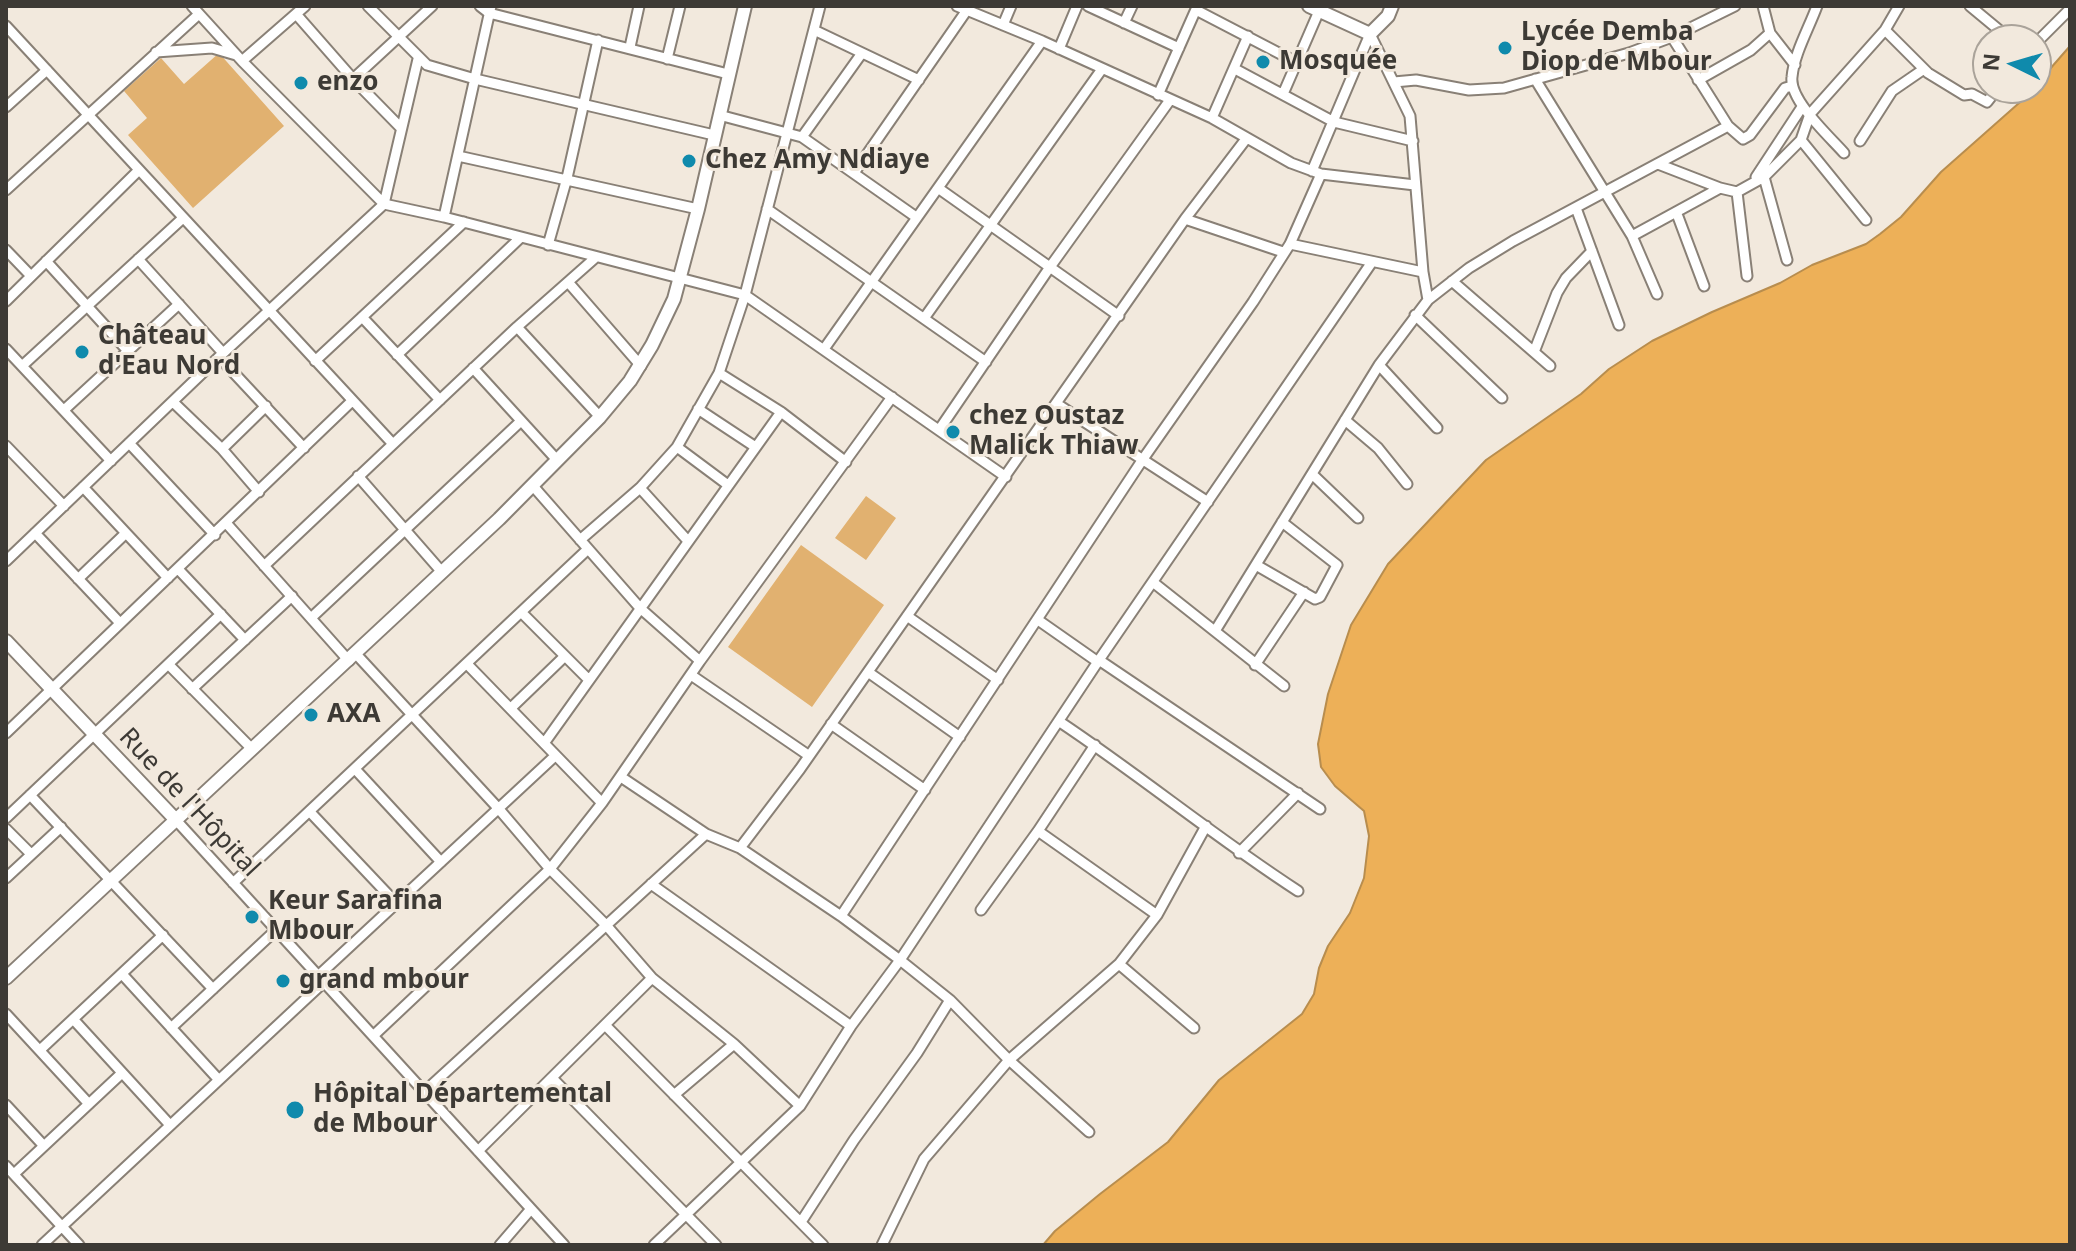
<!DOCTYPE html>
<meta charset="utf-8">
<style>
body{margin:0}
#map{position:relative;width:2076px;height:1251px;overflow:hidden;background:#f2e9dd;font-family:"Noto Sans",sans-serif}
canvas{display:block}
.frame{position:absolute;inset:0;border:8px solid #3d3a35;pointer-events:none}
.north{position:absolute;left:1972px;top:24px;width:80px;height:80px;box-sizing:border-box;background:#f2e9dd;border:2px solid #aaa39a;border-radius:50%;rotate:275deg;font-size:22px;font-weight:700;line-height:32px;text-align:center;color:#3d3a35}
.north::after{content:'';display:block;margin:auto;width:28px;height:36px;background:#0f8aac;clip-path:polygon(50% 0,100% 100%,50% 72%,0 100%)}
</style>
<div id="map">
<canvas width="2076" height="1251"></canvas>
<div class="frame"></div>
<div class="north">N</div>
</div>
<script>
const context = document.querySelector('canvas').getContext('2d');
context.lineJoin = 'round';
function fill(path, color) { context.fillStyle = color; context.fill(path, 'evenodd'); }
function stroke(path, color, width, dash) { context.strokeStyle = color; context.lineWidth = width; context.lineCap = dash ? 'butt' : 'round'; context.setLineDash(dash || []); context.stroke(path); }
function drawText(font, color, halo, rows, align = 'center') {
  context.font = font + ' "Noto Sans",sans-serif'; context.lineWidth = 6; context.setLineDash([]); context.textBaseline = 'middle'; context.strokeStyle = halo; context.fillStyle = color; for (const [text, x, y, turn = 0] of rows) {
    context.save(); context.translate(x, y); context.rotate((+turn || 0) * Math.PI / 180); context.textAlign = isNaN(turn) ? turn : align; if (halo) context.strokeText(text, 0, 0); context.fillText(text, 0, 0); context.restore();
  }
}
fill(new Path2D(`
 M219,53L284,126L193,208L128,135L147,118L124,91L161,58L184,84Z
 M866,496L896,518L866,560L835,538Z
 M801,545L884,605L812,707L728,647Z`), '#e1b170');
const water = new Path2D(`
 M2070,46V1245H1043L1055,1231L1100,1194L1168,1142L1219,1080L1302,1014L1314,994L1319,968L1328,946L1350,913L1364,878L1369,836L1364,811L1335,786L1321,767L1318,744L1328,694L1351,625L1388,564L1486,460L1581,394L1609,369L1652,341L1712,312L1780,283L1812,265L1866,244L1880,234L1901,217L1941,172L2036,88V85Z`);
fill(water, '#edb058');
stroke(water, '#b88d4e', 2);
const minor = new Path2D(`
 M192,6L242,61L384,204L444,217L745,295L1006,477
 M368,6L427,65L475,79L714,135
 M480,6L489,13L728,74
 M957,6L1042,41L1212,118L1291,163L1321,174L1415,185
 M1088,6L1179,48
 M1817,6C1809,28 1794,54 1792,77C1789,100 1829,136 1844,153
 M1970,6L2011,40
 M1196,10L1296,62
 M296,14L353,79L401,128
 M1124,23L1132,6
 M1003,25L1011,6
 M6,26L393,444
 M814,30L919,80
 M1885,30L1928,73L1964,95L1972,94L1987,102L1998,88
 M1770,33L1795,65
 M1370,34L1410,116L1423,272L1428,300
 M1672,37L1728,126L1743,139L1750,135L1785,88L1792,86
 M2036,43L2070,9
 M630,47L639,6
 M1059,49L1077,6
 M156,52L212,48L236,55
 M667,59L680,6
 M242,61L305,6
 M1235,69L1334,122L1413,141
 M353,79L432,6
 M1535,79L1632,236L1657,294
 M1698,80L1751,50L1770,33L1763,6
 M1394,82L1416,80L1469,90L1504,88L1629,53L1672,37L1735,6
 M1283,94L1319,11
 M1158,95L1197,7
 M6,107L47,70
 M719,115L802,137L916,217
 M1212,118L1248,36
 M802,137L862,53
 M1801,140L1866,220
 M1860,141L1892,91L1924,69
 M458,156L698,209
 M1658,164L1720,188
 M1312,171L1370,34
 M854,173L967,10
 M1756,177L1802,107
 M1764,177L1787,260
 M938,188L1119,316
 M6,190L199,14
 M1737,192L1747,276
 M1576,208L1619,325
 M767,209L986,362
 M1677,214L1704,286
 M444,217L491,6
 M1185,219L1283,252
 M1632,236L1720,188L1737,192L1764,177L1801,140L1810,114L1885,30L1899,6
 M1290,244L1423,272
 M548,245L567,178L598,40
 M6,250L31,276
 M138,259L223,353
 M46,261L128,351
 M1452,281L1550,366
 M568,282L641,366
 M6,301L139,170
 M1415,315L1502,398
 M362,317L440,400
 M925,317L1102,69
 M517,327L600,417
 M6,349L111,461
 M824,349L1042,41
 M1534,352L1557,293L1566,278L1592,251
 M397,355L520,238
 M219,357L304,448
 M315,361L464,222
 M1379,365L1437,428
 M22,366L183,218
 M473,368L557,460
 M719,373L781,412L846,462
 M173,402L222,449L259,492
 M1057,404L1208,502
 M698,409L754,446
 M64,410L179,304
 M1345,420L1378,448L1407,484
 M939,430L1050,267L1170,100
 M129,443L215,535
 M6,446L64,506
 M677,447L728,485
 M222,449L266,406
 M1312,474L1358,518
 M358,476L441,571
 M533,486L640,608L700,661
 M83,487L168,578
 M640,488L688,541
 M227,524L349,661
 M35,533L120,623
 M580,540L640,488L677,447L719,373L745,295L820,6
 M6,561L219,357L384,204L418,59
 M1256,565L1315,599L1320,597L1337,565L1282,522
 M264,566L517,327L595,258
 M178,569L245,640
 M78,579L126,533
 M1154,583L1284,686
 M521,612L589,680
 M907,616L998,680
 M311,618L521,421
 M1038,620L1098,662
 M1215,631L1379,365L1428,300L1469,268L1513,241L1728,126
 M356,654L498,808L550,869L606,925L652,978L734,1044L800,1106
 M1099,660L1320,809
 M467,664L602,803
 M169,665L251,748
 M1255,665L1304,592
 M868,672L960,737
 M691,675L808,755
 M192,689L292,596
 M511,708L565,656
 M1060,722C1141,776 1216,838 1298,891
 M831,724L925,790
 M6,733L352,401
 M545,742L781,412
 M355,769L441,862
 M621,777L706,834L740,848L841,916L900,960L950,1000L1009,1060L1089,1132
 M30,795L213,989
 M310,812L396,903
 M6,818L221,614
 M175,819L564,1245
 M6,829L31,854
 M1038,831L1157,915
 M740,848L800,769L1185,219L1246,139
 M1239,853L1298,793
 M6,878L61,827
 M233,883L588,549
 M651,884L851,1026
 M981,910L1038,831L1095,745
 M841,916L1143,459L1253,302L1290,244L1321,174
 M1119,964L1194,1028
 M122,974L219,1080
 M318,976L555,756
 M6,1014L89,1104
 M73,1019L170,1125
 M605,1025L823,1245
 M171,1028L276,930
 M373,1036L550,869L602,803L700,661L892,397
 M40,1050L163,935
 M552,1078L716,1245
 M424,1092L706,834
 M674,1095L734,1044
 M6,1105L44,1146
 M478,1151L652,978
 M6,1166L79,1245
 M14,1174L122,1073
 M801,1222L854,1140L917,1053L950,1000
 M42,1245L324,982
 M500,1245L531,1209
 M654,1245L800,1106L851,1026L900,960L1099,660L1372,262
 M882,1245L924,1159L1009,1060L1119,964L1157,915L1206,826`);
const secondary = new Path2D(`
 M1309,6L1370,34L1388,16L1392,6
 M6,641L175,819
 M6,978L499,519L600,417L630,381L652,345L674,299L698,209L745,6`);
stroke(minor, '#898076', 13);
stroke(secondary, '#898076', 16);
stroke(minor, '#fff', 9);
stroke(secondary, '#fff', 12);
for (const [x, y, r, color] of [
 [1505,48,8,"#0f8aac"],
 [1263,62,8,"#0f8aac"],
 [301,83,8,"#0f8aac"],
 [689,161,8,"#0f8aac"],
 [82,352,8,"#0f8aac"],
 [953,432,8,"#0f8aac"],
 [311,715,8,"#0f8aac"],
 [252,917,8,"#0f8aac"],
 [283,981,8,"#0f8aac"],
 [295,1110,10,"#0f8aac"]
]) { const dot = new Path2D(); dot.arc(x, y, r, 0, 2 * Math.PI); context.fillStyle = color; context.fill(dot); stroke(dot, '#f2e9dd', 3); }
drawText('bold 26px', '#3d3a35', '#f2e9dd', [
 ["Lycée Demba",1521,33],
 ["Diop de Mbour",1521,63],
 ["Mosquée",1279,62],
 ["enzo",317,83],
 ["Chez Amy Ndiaye",705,161],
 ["Château",98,337],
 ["d'Eau Nord",98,367],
 ["chez Oustaz",969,417],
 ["Malick Thiaw",969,447],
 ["AXA",327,715],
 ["Keur Sarafina",268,902],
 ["Mbour",268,932],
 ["grand mbour",299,981],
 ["Hôpital Départemental",313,1095],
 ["de Mbour",313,1125]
], 'left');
drawText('26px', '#3d3a35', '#f2e9dd', [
 ["Rue de l'Hôpital",189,803,47]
]);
</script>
